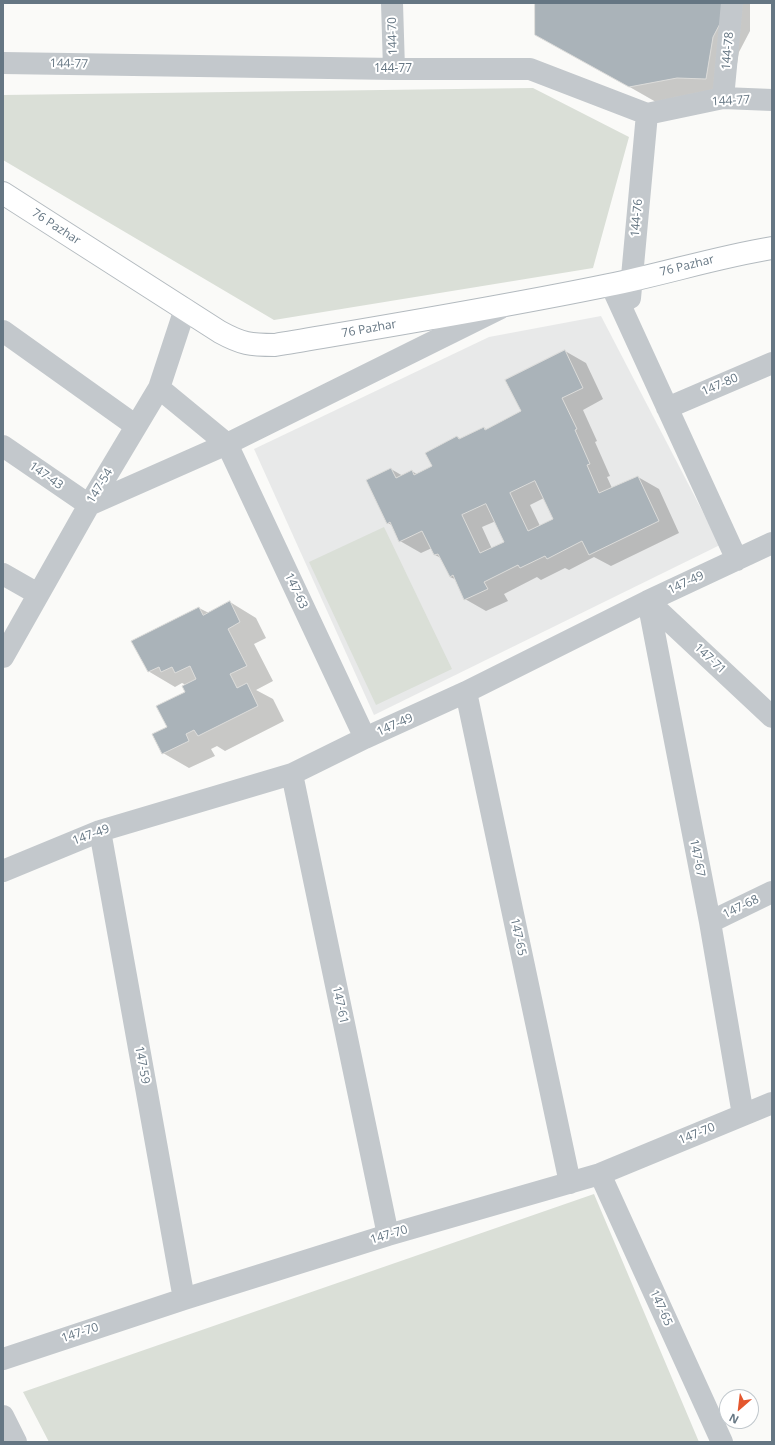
<!DOCTYPE html>
<style>
body{margin:0}
#map{position:relative;width:775px;height:1445px;overflow:hidden;background:#fafaf8;font-family:"Open Sans",sans-serif}
canvas{display:block}
.frame{position:absolute;inset:0;border:4px solid #657683;pointer-events:none}
.north{position:absolute;left:719px;top:1389px;width:40px;height:40px;box-sizing:border-box;background:#fff;border:1px solid #c1c8cd;border-radius:50%;rotate:208deg;font-size:11px;font-weight:700;line-height:16px;text-align:center;color:#657683}
.north::after{content:'';display:block;margin:auto;width:14px;height:18px;background:#e4572e;clip-path:polygon(50% 0,100% 100%,50% 72%,0 100%)}
</style>
<div id="map">
<canvas width="775" height="1445"></canvas>
<div class="frame"></div>
<div class="north">N</div>
</div>
<script>
const context = document.querySelector('canvas').getContext('2d');
context.lineJoin = 'round';
function fill(path, color) { context.fillStyle = color; context.fill(path, 'evenodd'); }
function stroke(path, color, width, dash) { context.strokeStyle = color; context.lineWidth = width; context.lineCap = dash ? 'butt' : 'round'; context.setLineDash(dash || []); context.stroke(path); }
function drawText(font, color, halo, rows, align = 'center') {
  context.font = font + ' "Open Sans",sans-serif'; context.lineWidth = 4; context.setLineDash([]); context.textBaseline = 'middle'; context.strokeStyle = halo; context.fillStyle = color; for (const [text, x, y, turn = 0] of rows) {
    context.save(); context.translate(x, y); context.rotate((+turn || 0) * Math.PI / 180); context.textAlign = isNaN(turn) ? turn : align; if (halo) context.strokeText(text, 0, 0); context.fillText(text, 0, 0); context.restore();
  }
}
fill(new Path2D(`
 M601,316L720,545L374,715L254,449L489,337Z`), '#e8e9e9');
fill(new Path2D(`
 M533,88L629,137L593,268L274,320L3,160V95Z
 M384,527L452,669L376,705L309,562Z
 M594,1194L699,1442H49L23,1392Z`), '#dadfd7');
fill(new Path2D(`
 M536,3H750V31L739,52L732,94L656,102L563,49Z
 M565,351L586,363L603,399L583,410L597,441L595,442L610,476L607,477L612,488L638,477L659,489L679,533L611,566L594,557L569,570L565,568L541,580L537,577L504,594L508,601L486,611L465,599L457,580L450,577L441,558L435,555L432,548L421,553L400,541L393,526L388,523L391,469L403,476L412,471L418,475L434,466L457,437L462,439L484,428L488,430L522,412ZM544,498L554,519L540,526L530,505ZM496,521L506,542L492,549L482,527Z
 M230,602L256,618L266,638L254,644L273,681L256,690L273,699L284,721L225,751L217,746L211,749L215,756L189,768L163,753L168,727L186,692V685L182,683L175,687L148,671L199,608L209,613Z`), '#0003');
const building = new Path2D(`
 M535,3H724V16L713,37L706,79L677,78L629,87L535,35Z
 M565,350L583,388L562,398L577,429L575,430L590,464L587,465L599,493L638,476L659,521L589,555L582,541L547,559L545,556L520,568L518,565L484,582L488,589L464,600L453,575L450,577L438,554L434,555L422,531L399,542L390,522L387,524L366,480L391,468L396,478L412,470L414,475L432,466L425,453L457,436L459,439L484,427L485,430L521,411L505,380ZM535,481L553,519L528,531L510,493ZM486,504L504,542L480,553L462,515Z
 M230,601L240,622L228,629L247,666L230,674L237,688L247,683L258,706L198,736L194,730L186,734L189,741L162,754L152,734L167,727L156,706L185,692L182,686L196,679L190,666L175,673L172,667L161,672L159,667L148,672L131,641L199,607L203,615Z`);
fill(building, '#aab3b9');
stroke(building, '#dcdcda', 1);
const secondary = new Path2D(`
 M3,193L220,332C242,344 250,345 275,345C387,326 498,308 609,285C664,274 717,257 772,248`);
stroke(secondary, '#b3babf', 24);
stroke(new Path2D(`
 M392,3L394,69
 M3,63L394,69H530L647,114L723,98L772,100
 M723,98L732,3
 M611,285L737,560
 M630,298L647,114
 M3,331L136,426
 M159,388L227,444L365,738
 M667,408L772,363
 M3,446L89,505L227,444L499,309
 M3,574L38,594
 M648,601L710,922L743,1115
 M648,601L772,717
 M3,657L89,505L159,388L185,309
 M466,692L570,1183
 M292,774L388,1235
 M100,831L184,1299
 M3,871L100,831L292,774L365,738L466,692L648,601L772,543
 M710,922L772,892
 M600,1174L722,1442
 M3,1359L184,1299L388,1235L600,1174L772,1103
 M3,1416L16,1442`), '#c3c8cc', 22);
stroke(secondary, '#fff', 22);
drawText('12px', '#657683', '#fff', [
 ["144-70",393,36,-92],
 ["144-78",728,51,-85],
 ["144-77",69,64,1],
 ["144-77",393,69],
 ["144-77",731,101,-3],
 ["144-76",637,218,-85],
 ["76 Pazhar",56,227,33],
 ["76 Pazhar",687,266,-14],
 ["76 Pazhar",369,329,-10],
 ["147-80",720,385,-23],
 ["147-43",46,476,35],
 ["147-54",100,486,-59],
 ["147-49",686,583,-25],
 ["147-63",296,591,65],
 ["147-71",710,659,43],
 ["147-49",395,725,-24],
 ["147-49",91,835,-20],
 ["147-67",697,858,79],
 ["147-68",741,907,-26],
 ["147-65",518,937,78],
 ["147-61",340,1005,78],
 ["147-59",142,1065,80],
 ["147-70",697,1134,-22],
 ["147-70",389,1235,-17],
 ["147-65",661,1308,66],
 ["147-70",80,1333,-18]
]);
</script>
